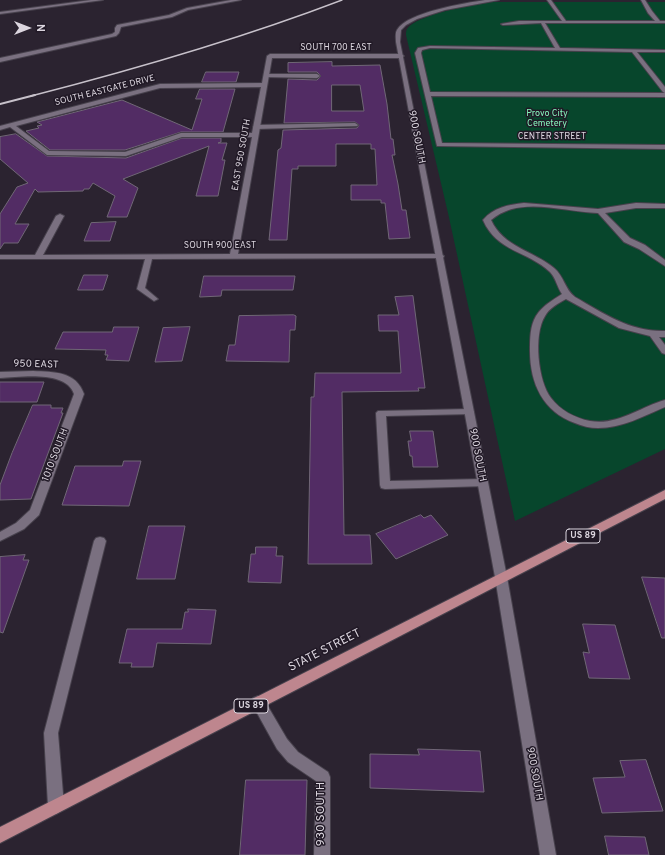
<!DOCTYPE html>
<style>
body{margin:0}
#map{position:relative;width:665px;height:855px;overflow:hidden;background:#2b2330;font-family:Overpass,sans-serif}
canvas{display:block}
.north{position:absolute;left:8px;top:8px;width:40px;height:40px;-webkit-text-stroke:3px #211926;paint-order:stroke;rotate:90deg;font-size:11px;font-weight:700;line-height:16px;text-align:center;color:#dcd6df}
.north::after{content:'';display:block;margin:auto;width:14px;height:18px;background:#dcd6df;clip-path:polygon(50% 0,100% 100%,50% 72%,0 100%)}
</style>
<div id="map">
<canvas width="665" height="855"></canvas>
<div class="north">N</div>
</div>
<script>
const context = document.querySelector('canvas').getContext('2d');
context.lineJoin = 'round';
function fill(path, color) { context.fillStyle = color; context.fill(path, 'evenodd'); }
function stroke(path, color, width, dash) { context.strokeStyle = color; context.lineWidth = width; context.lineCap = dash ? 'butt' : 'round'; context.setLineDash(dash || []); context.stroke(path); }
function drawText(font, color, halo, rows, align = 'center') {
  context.font = font + ' Overpass,sans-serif'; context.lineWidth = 3; context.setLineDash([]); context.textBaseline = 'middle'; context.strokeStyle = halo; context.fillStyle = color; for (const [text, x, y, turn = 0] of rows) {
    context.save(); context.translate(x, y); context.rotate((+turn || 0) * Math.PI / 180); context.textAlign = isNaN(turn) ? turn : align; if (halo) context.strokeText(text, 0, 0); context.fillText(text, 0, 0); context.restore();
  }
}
fill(new Path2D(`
 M492,2H665V449L515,521L448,213L406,35C406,33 406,31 407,29C415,15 475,4 492,2Z`), '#07462c');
const building = new Path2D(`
 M332,62V66L380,65L387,104L391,139H393L395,155H392L398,184L402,210H406L410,238L389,239L385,203H381V200H351V185H377L375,149H371V144H336V166H298V169H292L287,240H269L278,150L281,148L283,130L357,128L359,125L355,122L284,123L288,79L317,80L321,76L317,72H288V63ZM332,85H360L364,111H332Z
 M206,72H239L236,82H202Z
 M200,89H235L223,132H181L125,150H50L26,131L39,128L37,126L42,125L37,122L122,100L192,130L202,99H196Z
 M16,134L47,156L126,158L182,138H221V142L218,143H227L222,160H225L218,196H196L209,146L123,179L138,188L127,217H107L115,196L93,183L89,189H84L83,191L38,192L35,189L15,224H29L18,243H4L0,249V214L17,187L28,183L0,159V137Z
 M116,222L110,241H84L91,223Z
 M84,275H108L103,290H78Z
 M204,276H295L293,290H222L221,296L200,297Z
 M413,296L425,388H418L419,391L342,392L344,535H370L372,564H308L311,397H314L315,373H401L398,331H379L378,315H399L395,297Z
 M294,315L296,316L295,330H290L289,362L226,361L229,345H235L239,316Z
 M114,327H139L129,361L106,360L108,355H105L106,350L55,349L63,332H112Z
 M190,327L182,361L155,362L163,328Z
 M0,382H44L37,402H0Z
 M33,405H51V408H63L61,413H63L31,499L0,500V485L12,453Z
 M410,431H433L438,467H413L412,456H410L408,441H411Z
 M124,461H141L129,506L62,505L75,466H122Z
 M421,515L424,518L431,515L448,535L396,559L376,534Z
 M149,526H185L175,579H137Z
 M256,547H277L276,556H283L281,583L248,582L251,554H255Z
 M25,555L23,560H29L3,633L0,632V557Z
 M642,577L665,578V638H662Z
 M188,609L216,610L211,644L157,643L153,667H131L132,663H119L127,629H182L185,612H188Z
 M583,624L615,625L630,679L589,678L583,652L589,653Z
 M418,749L480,751L484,792L370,788V754L419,755Z
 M646,760L663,811L602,813L593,778L625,777L620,761Z
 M246,780H307L305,855H240Z
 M605,836L645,837L649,855H609Z`);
fill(building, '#522c64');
stroke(building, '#706776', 1);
const service = new Path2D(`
 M91,0H103L0,14V12Z
 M231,0H241L188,10L172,17L121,27L119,33L116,36L0,62V58L112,34L115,32V28L117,25L169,15L187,8Z
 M547,0H551L566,21H655L648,13L641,0H645L652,11L660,21H665V23H545L560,48L665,50V52H637L665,87V93L663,92L632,52L430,48L422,50L421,53L430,92L665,93V97L431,96L442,143L665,145V149L437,146L415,53L418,48L430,46L555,48L541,23L503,25L501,24L519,21H562Z
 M266,74H317L320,76L317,78L264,77V75Z
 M355,123L358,125L357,126L256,129L253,127L256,125Z
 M524,203L598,209L636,203L665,204V208H636L605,213L630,238L645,245L665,260V266L639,249L624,242L598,213C563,212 520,195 491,220C503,247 534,251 554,268C564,276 565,290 575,297C604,314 631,332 665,331V337H659L665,345V354L662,353L650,336L619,328L566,299C559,303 549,308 545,316C533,335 538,381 551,398C560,410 575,418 590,421C617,426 640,407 665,400V407C644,416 622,428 598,428C590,428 582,426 575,423C543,412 530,383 530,351C530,339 530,326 536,316C542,306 553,300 562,294C557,287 556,278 550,272C528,251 497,252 483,220C494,207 508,205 524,203Z
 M33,371C54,372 76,371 84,394L39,515L24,529L0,541V532L16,523L30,510L74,394C66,370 21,377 0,378V372Z
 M469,409L472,410L474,412L472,414L386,416L390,481L483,479L487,480L488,483L487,486L385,489L381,488L380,485L376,413L378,411Z
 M100,537L104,538L106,541L58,733L64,806L61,811L56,814L51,811L48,806L44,733L94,541L96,538Z`);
const minor = new Path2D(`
 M270,54H401L404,56L401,58H272L238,254H440L444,256L443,258L152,259L145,288L158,299L154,301L137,289L145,259H0V255H35L56,216L60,214L64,216L43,255L230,254L252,137H182L126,156L47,155L10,127L0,130V126L160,84L262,83L267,56ZM261,87L252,133H181L125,152L49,151L16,126L160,88Z
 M501,572L505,574L507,577L556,855H540L495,577L497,574Z
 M258,696L263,698L287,739L298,752L328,772L330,777V855H314L316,781L288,762L277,749L251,702L253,698Z`);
const tertiary = new Path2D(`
 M485,0H499L445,10L417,19L406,25L401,30L400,42L507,577L505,580L501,582L497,580L495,577L396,42C396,38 395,33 397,30C407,12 466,3 485,0Z`);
const primary = new Path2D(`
 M665,490V499L0,843V827Z`);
stroke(service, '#47414c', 2);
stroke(minor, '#47414c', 2);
stroke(tertiary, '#47414c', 2);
stroke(primary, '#47414c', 2);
fill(service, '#7a7080');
fill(minor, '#7a7080');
fill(tertiary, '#7a7080');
fill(primary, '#be868e');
stroke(new Path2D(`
 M31,96C136,69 240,39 342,0`), '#c7c1ca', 1.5);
stroke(new Path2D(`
 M0,104L35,95`), '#c7c1ca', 2);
drawText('9px', '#dcd6df', '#211926', [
 ["SOUTH 700 EAST",336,48],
 ["SOUTH EASTGATE DRIVE",105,91,-14],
 ["CENTER STREET",552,137],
 ["EAST 950 SOUTH",242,155,-80],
 ["SOUTH 900 EAST",220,246]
]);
drawText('9px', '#85f5bc', '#211926', [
 ["Provo City",547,114],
 ["Cemetery",547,124]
]);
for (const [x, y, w] of [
 [583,536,34],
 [251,706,34]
]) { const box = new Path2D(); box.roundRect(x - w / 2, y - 7, w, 14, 3); context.fillStyle = '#211926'; context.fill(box); stroke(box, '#dcd6df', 1); }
drawText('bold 9px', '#dcd6df', null, [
 ["US 89",583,536],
 ["US 89",251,706]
]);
drawText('10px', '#dcd6df', '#211926', [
 ["900 SOUTH",416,137,79],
 ["950 EAST",36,365,2],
 ["1010 SOUTH",56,455,-69],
 ["900 SOUTH",477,455,79],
 ["900 SOUTH",534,774,80]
]);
drawText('12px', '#dcd6df', '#211926', [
 ["STATE STREET",325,651,-27],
 ["930 SOUTH",322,814,-90]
]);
</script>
